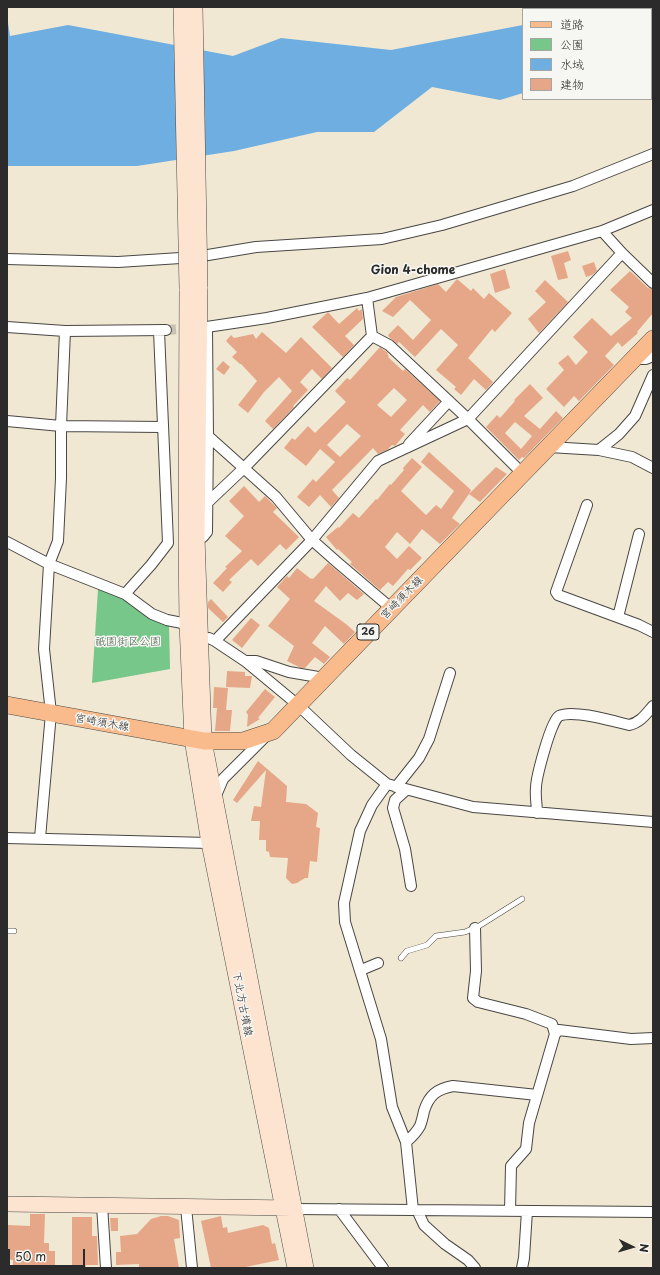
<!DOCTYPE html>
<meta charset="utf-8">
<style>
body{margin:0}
#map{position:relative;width:660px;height:1275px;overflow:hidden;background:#f0e8d2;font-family:"Playpen Sans","Klee One",sans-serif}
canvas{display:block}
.frame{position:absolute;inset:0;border:8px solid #2b2b2b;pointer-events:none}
.legend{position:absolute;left:522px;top:8px;width:130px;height:92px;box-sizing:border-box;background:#f6f6f2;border:1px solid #a5a5a2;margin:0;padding:5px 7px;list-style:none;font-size:12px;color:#2b2b2b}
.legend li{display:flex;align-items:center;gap:8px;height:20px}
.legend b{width:20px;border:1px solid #a5a5a2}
.north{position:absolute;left:612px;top:1227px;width:40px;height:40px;-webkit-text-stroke:3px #f6f6f2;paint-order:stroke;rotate:95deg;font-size:11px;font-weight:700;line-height:16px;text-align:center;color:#2b2b2b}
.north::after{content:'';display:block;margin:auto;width:14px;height:18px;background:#2b2b2b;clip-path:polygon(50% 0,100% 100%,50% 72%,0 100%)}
.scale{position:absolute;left:8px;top:1249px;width:77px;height:18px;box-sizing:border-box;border:2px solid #2b2b2b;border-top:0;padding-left:5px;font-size:12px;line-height:14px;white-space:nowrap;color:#2b2b2b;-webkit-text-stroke:3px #f6f6f2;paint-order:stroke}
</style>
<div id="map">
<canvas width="660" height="1275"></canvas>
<div class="frame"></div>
<ul class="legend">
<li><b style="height:5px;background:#fabb8c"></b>道路</li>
<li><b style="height:11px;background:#76c789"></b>公園</li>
<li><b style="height:11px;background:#6eaee1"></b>水域</li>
<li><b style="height:11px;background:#e5a788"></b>建物</li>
</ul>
<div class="north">N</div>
<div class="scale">50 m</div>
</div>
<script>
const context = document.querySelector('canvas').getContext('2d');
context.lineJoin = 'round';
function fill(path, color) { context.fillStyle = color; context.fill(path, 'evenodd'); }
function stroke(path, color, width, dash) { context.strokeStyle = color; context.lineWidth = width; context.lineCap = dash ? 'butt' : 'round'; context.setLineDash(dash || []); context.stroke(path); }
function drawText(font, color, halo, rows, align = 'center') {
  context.font = font + ' "Playpen Sans","Klee One",sans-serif'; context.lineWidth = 3; context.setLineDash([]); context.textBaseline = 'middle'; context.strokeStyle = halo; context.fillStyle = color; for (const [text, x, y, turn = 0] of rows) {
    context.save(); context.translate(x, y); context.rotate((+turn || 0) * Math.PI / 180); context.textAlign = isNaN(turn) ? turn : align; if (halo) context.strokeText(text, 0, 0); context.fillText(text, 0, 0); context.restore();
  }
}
fill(new Path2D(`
 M98,589L122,598L169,624L170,669L92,683Z`), '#76c789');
fill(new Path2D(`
 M580,7H653V53L651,54V9H577Z
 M7,16L10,36L68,25L233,56L281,38L391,50L523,25V93L500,100L432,87L374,132H317L234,151L137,166H7Z`), '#6eaee1');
fill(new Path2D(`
 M568,251L571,260L564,263L568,278L558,280L551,256Z
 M594,262L597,271L592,275L586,277L582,266Z
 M505,269L510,288L495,293L490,274Z
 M630,271L648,288L653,289V313L637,332L638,333L622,347L618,342L605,356L614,365L579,401L574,396L564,407L546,389L564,370L558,363L568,355L576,365L588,352L573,337L592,318L611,336L632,318L625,312L629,307L610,290Z
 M457,279L471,291L473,288L484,299L489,293L512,313L495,332L492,329L468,358L493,382L486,390L474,379L461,395L454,389L456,387L436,370L458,345L441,329L415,357L399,342L397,344L389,337L388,335L398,325L413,340L431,320L410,300L393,317L382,311L396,297L438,284L446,292Z
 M545,280L568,302L539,333L528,319L546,302L535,291Z
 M357,308L359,311L362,309L363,319L345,336L354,345L343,357L312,327L328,312L339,324Z
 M262,332L286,353L301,337L332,368L322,379L312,369L300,382L308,390L293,406L294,407L273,429L265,421L292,391L279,377L264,392L248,413L238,405L257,381L241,364H240L232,357L237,352L226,341L231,335L234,338L253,334L256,339Z
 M380,347L388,353L387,354L389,356L388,357L403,371L405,369L440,401L430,412L423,405L400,430L405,434L395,446L392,445L387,450L378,454L373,448L332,490L339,498L331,507L320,495L309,507L297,497L313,479L316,482L335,462L320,449L306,466L284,448L292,438L295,440L308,426L315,433L346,402L335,391L347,378L350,380ZM394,388L407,400L391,417L377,405ZM347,424L361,436L340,457L327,445Z
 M223,361L230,367L224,375L216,369Z
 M530,384L543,398L524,416L540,429L556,411L563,418L524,458L522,457L519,460L486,427L497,415L500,418L515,401L514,400ZM515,422L532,436L521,449L505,433Z
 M429,452L471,490L469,494L496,467L507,474L480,502L469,494L452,518L460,524L440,544L422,529L410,544L397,532L385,547L397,559L409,546L422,558L410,570L408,569L393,586L388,582L380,590L350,564L352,562L338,549L337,550L326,537L338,527L339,528L353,513L359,518L376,499L377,500L390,484L391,485L404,470L403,468L412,458L422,467L401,491L426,515L436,505L441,509L454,491L421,462Z
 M244,486L259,502L265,496L277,508L273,512L299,537L286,550L280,544L258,566L251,559L229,580L232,582L223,592L213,583L227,568L225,567L242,551L225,536L244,516L229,501Z
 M328,563L364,594L357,600L348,593L340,601L326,586L314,601L346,624L355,632L344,644L325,626L312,643L330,657L324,664L315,657L305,668H301L287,661L294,646L268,626L290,599L277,587L287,576L289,578L297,568L311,579L312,578L313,579Z
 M211,599L228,617L223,622L208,608V602Z
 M251,618L260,625L242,648L232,640Z
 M227,671L245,672V676H252L250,688L226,687Z
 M214,687L228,688L226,710H232L230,731H215L217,708H213Z
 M265,689L275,697L258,718L260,719L247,727L248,715L246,712Z
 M258,761L287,786L286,802L306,804L318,813L316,827L320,828L317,862L310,861L308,878H305L297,883L292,884L286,878L288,858L270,857L269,852L266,851V840H259L260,821H251L254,806L261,807L266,770L237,803L233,800Z
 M30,1214H45L44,1243H49V1251H55V1265H13V1260L7,1259L8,1225L30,1226Z
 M161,1216H168L179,1220L180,1238L174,1239L179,1268H139V1264L116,1265V1252H121L120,1236L137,1234L151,1219Z
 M221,1216L223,1228L227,1227L228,1233L263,1225L269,1228L272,1244L275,1243L279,1260L241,1268H211L201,1221Z
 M72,1217H92V1236H97L98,1265H86V1268L72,1267Z
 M110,1218H118V1231H111Z`), '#e5a788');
stroke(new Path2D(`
 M166,330L192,328`), '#c9c2b1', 10, [10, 5]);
const lane = new Path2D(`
 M7,931H14
 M401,958L407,951L427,945L436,936L465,932L479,926L522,899`);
const street = new Path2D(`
 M602,231L622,253L653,283
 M7,259L118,262L196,257L256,247L382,239L442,225L573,186L653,154
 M367,298L372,336
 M7,327L65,331L166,330
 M200,328L267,318L367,298L602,231L653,210
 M372,336L389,345L468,419L523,474
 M634,359H646L653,356
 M7,421L61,426L162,427
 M208,436L276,497L312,540L338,563L391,608
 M409,444L449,401
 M549,447L599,450L632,457L653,468
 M599,450L619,434L635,416L653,375
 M206,504L244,468L372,336
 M587,505L556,592L558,595L639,625L653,632
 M197,537H203L207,532L208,436L207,328
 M7,542L49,564L125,594L152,614L167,620L187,624L191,627
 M125,594L151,565L168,543L159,331
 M618,617L639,534
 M209,638L215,641L245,661H256L289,672L324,678
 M215,641L312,540L378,461L468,419L622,253
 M245,661L298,705L351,755L387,784L473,807L653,822
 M387,784L372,805L360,831L344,903L345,922L381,1039L392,1107L406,1142L413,1210
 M396,787L419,758L429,739L450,673
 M406,790L395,800L393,808L405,849L411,886
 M215,798L223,779L265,737
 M537,813C537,805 535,796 536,788C536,778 551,720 559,716C573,709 613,721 629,725C640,723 646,714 653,706
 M7,838L209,843
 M40,838L51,713L44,649L49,564L58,541L61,478V426L65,331
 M475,928L476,971L473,998L478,1002L526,1014L552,1024L555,1034L529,1123L526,1149L511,1166L510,1211
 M361,970L378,963
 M555,1034L559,1030L631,1039L653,1038
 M406,1142C412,1137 416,1133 420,1126C422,1121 423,1116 424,1111C429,1095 437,1089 453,1086L537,1095
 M102,1205L106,1268
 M186,1207L192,1268
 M294,1209L653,1212
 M339,1209L383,1268
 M417,1210L424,1225L445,1244L468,1260L475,1268
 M522,1268L524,1258L527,1211`);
const secondary = new Path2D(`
 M200,287L197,537L204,741L306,1268
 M187,289L186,543L187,624L192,739L209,843L295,1268
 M7,1204L292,1208`);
const primary = new Path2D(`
 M7,705L204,741H243L273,731L653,339`);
stroke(lane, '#494744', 6);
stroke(street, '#494744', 12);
stroke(secondary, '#494744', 16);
stroke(primary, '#494744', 18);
stroke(lane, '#fff', 5);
stroke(street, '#fff', 10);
stroke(secondary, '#fde4d1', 15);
stroke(primary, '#fabb8c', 17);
const secondaryBridge = new Path2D(`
 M181,7L187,289
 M195,7L200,287`);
stroke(secondaryBridge, '#494744', 16, []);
stroke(secondaryBridge, '#fde4d1', 15);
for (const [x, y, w] of [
 [368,632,22]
]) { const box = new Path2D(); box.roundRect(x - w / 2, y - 8, w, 16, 3); context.fillStyle = '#f6f6f2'; context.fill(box); stroke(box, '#2b2b2b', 1); }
drawText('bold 10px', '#2b2b2b', null, [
 ["26",368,632]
]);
drawText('11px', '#2b2b2b', '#f6f6f2', [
 ["宮崎須木線",402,598,-46],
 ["宮崎須木線",102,723,10],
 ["下北方古墳線",242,1004,79]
]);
drawText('11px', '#425a47', '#f6f6f2', [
 ["祇園街区公園",128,642]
]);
drawText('bold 12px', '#2b2b2b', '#f6f6f2', [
 ["Gion 4-chome",413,271]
]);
</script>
